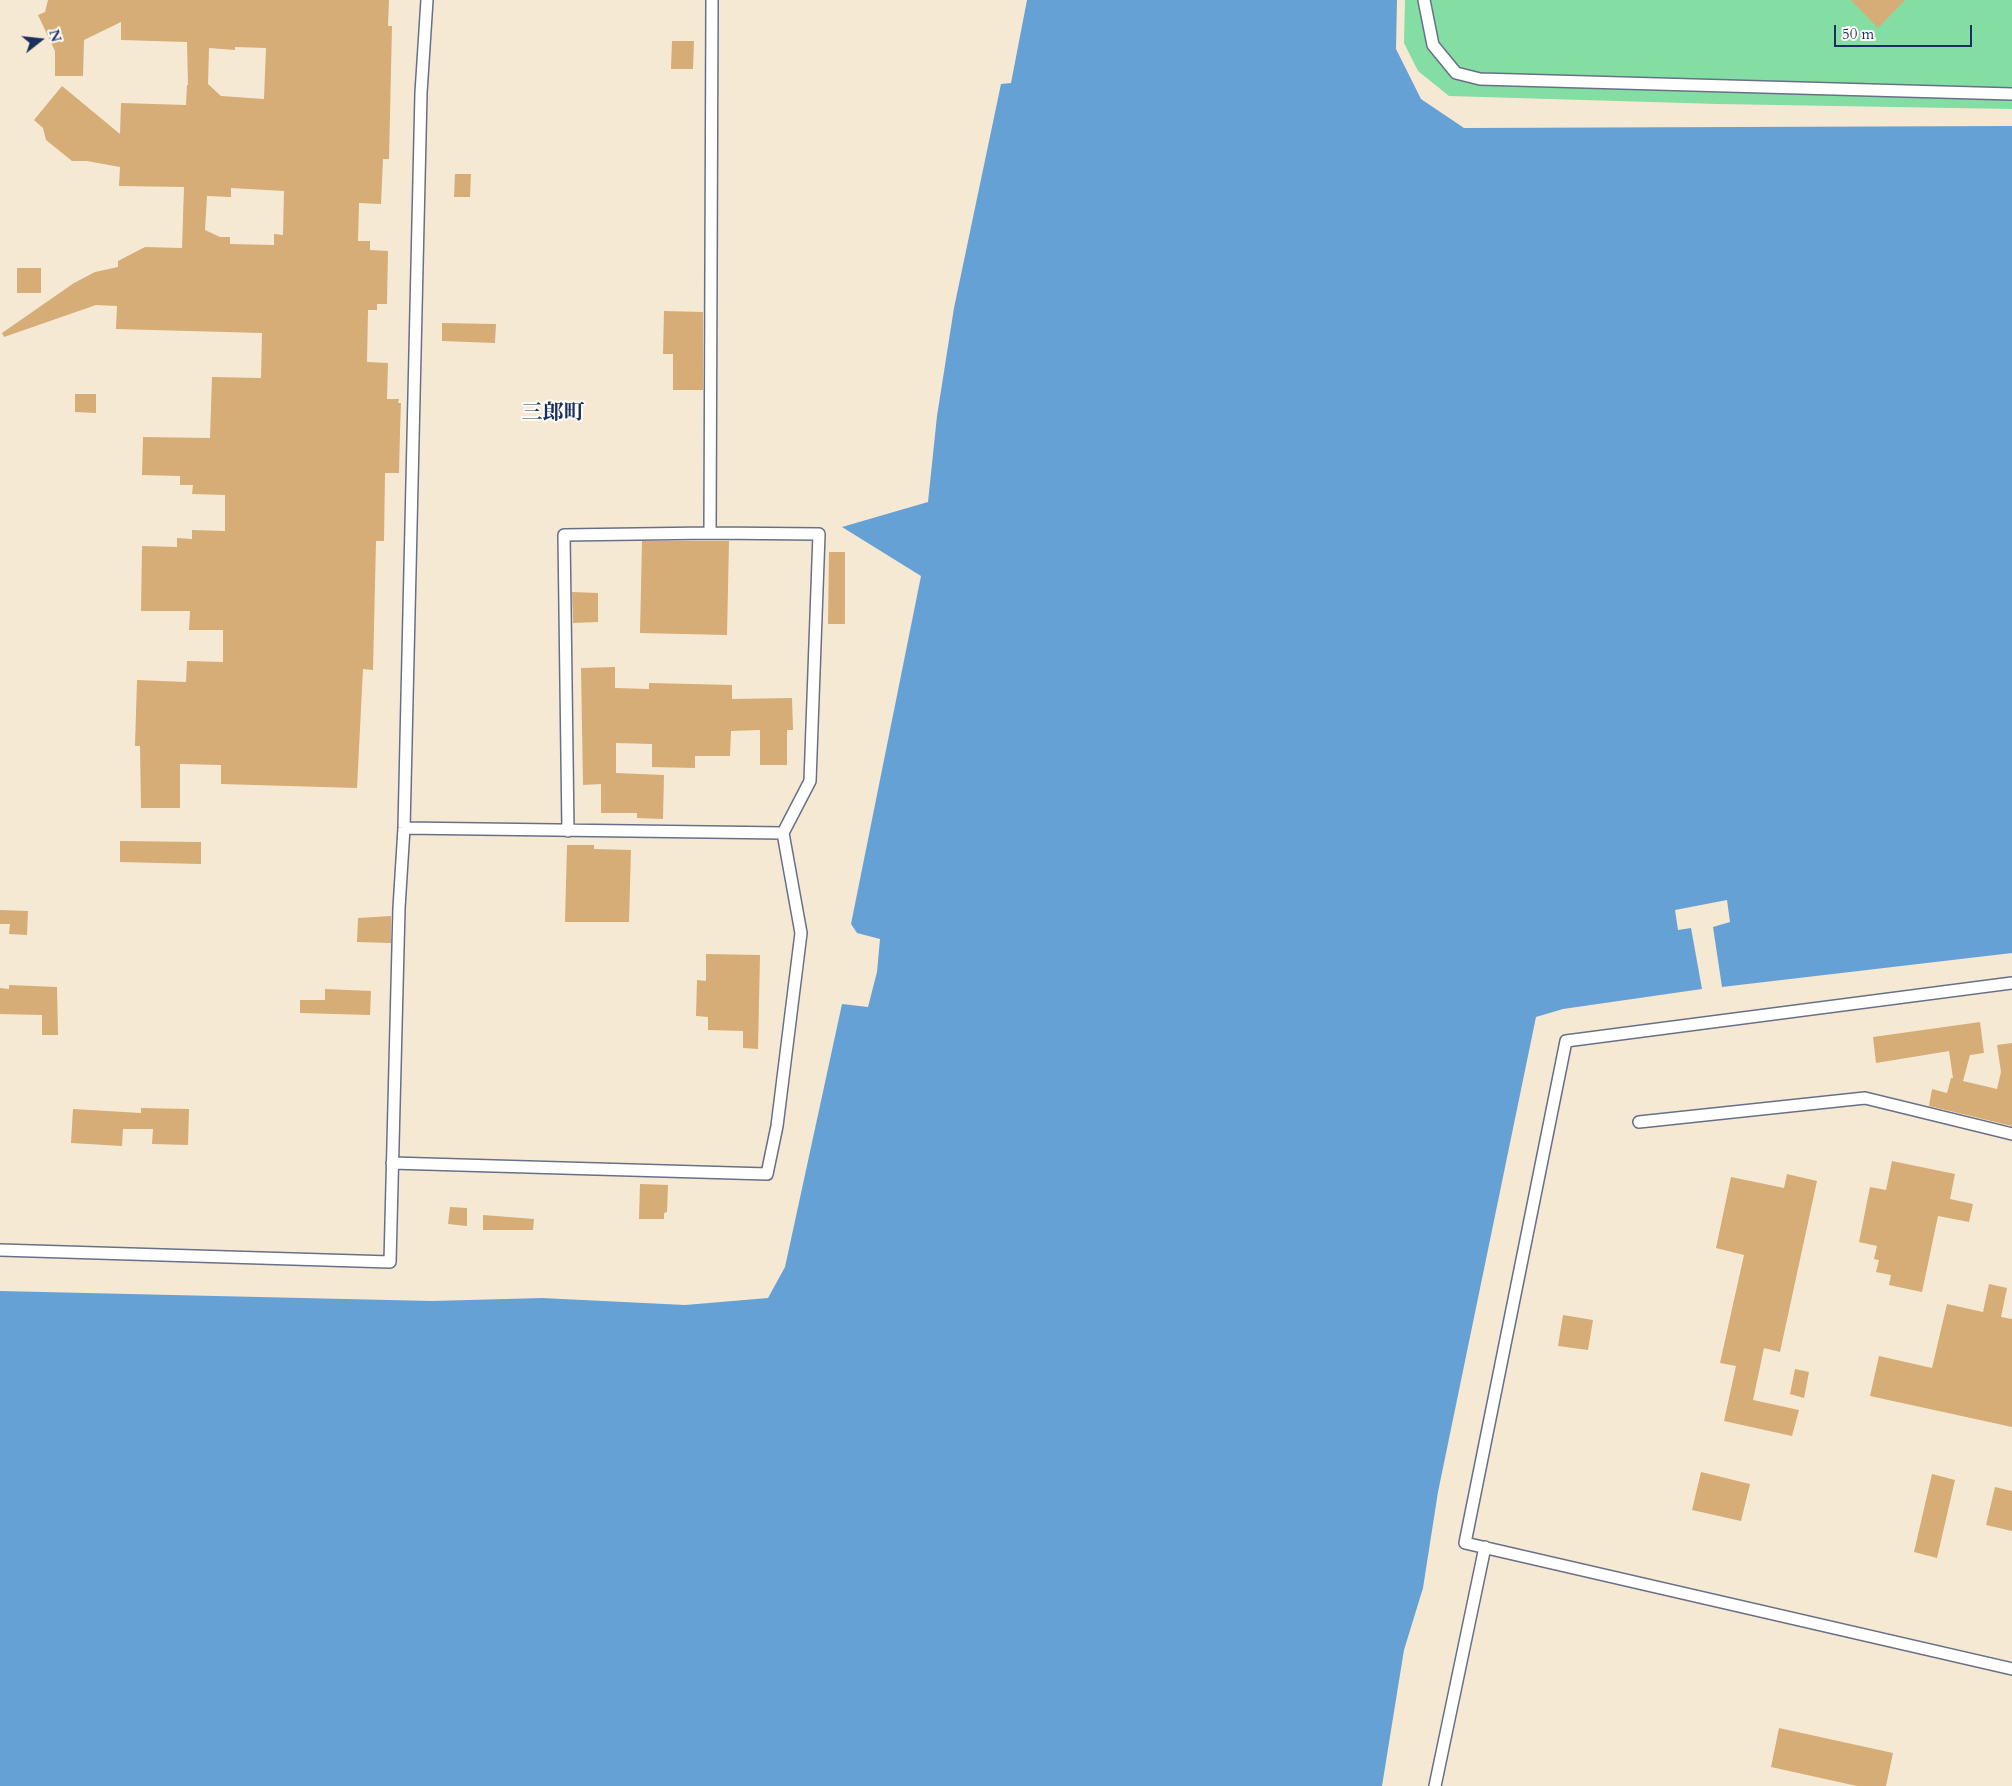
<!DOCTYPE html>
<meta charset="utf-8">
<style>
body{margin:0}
#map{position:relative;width:2012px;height:1786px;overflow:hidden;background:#f6e9d4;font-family:Cardo,serif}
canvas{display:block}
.north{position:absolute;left:15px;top:15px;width:50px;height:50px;-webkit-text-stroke:4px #fdfcf7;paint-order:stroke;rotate:74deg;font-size:14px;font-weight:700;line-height:20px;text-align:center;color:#1b2f5e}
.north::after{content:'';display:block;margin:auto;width:18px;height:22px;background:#1b2f5e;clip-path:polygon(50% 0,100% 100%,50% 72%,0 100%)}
.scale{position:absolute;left:1834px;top:25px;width:138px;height:22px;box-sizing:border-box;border:2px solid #1b2f5e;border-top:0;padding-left:6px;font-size:15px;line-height:18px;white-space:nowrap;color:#1b2f5e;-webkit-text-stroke:4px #fdfcf7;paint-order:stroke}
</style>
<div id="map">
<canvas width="2012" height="1786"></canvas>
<div class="north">N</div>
<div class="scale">50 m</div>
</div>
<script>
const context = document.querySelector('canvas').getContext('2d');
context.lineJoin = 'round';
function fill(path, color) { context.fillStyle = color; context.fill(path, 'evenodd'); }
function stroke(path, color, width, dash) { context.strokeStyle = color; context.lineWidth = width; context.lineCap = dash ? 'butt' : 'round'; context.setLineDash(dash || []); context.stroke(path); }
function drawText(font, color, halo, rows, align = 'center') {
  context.font = font + ' Cardo,"Noto Serif JP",serif'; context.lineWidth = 4; context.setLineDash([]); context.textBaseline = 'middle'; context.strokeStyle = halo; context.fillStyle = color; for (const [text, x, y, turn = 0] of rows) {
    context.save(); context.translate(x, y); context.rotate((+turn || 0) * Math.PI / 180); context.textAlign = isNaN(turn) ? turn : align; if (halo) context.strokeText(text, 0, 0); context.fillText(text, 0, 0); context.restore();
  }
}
fill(new Path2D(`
 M1405,0H2012V109L1718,104L1449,96L1418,71L1404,43Z`), '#84dda2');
fill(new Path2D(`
 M1027,0H1397L1396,49L1421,99L1464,128L2012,126V953L1722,987L1713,927L1730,922L1727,900L1675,910L1678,930L1691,928L1702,989L1563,1009L1536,1017L1438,1492L1423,1588L1404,1650L1382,1786H0V1291L432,1301L542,1298L685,1305L768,1298L785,1267L842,1004L868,1007L877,972L880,939L857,933L851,924L921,576L842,527L928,502L937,416L954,308L1001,84L1011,83Z`), '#66a1d6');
fill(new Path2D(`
 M48,0H389L388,26H392L389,159H383L381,204L359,203L358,241H370V250L388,251L387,304H377V310H368L367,362L388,363L387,399H399L398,403H401L400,431L399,473H385L384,541H376L373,670L363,669L357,788L221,784V765L180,764V808H141L140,746H135L137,680L186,682L187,661L223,662V630H189L190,611H141L142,546L177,547V538L192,539V530L225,531V495L192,494L193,485H180V476L142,475L143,437L210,438L212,377L261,378L262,333L116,329L117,306L96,305L4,337L2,333L74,283L95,272L118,267V261L145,247L182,248L184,187L119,186L120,167L87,161H72L46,140L43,128L34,120L62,86L120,134L121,103L186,105L187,85H188L187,42L121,40V22L84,40L83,76H55V51L38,15L45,12ZM235,47L266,48L264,99L221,96L208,84L209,48L235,50ZM231,188L284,191L283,235L274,234V245L230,244V237H220L205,230L207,196L231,197Z
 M1851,0H1905L1878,28Z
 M672,41H694L693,69H671Z
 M455,174H471L470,197H454Z
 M17,268H41V293H17Z
 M664,311L703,312V390H673V354H663Z
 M442,323L496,324L495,343L442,341Z
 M75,394H96V413L75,412Z
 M642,541H729L727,635L640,633Z
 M829,552H845V624H828Z
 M572,592L598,593V622L573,623Z
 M615,667V688L649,689V683L732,685V699L792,698L793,730H787V765H760V730L731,731L730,756H695V768L652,767V744L616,743V773L664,775L663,819L637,818V813H601V784L583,785L581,668Z
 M120,841L201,842V864L120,862Z
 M567,845H594V849L631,850L629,922H565Z
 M0,910L28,911L27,935L9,934L10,924H0Z
 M391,916V943L357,942L358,918Z
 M706,954L760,955L758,1049L743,1048V1031L708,1030V1017L696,1016L697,980L706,981Z
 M9,985L57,987L58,1035H42V1015L0,1014V988L9,989Z
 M325,989L371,991L370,1015L300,1013V1000H325Z
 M1980,1022L1984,1053L1970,1055L1963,1081L1997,1089L2001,1072L1997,1045L2012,1043V1126L1929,1106L1932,1089L1947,1093L1951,1078H1953L1949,1051L1876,1063L1873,1037Z
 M141,1108L189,1109L188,1145L152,1144L153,1129H123L122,1146L71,1143L73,1109L141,1113Z
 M1892,1161L1955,1174L1950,1199L1973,1204L1969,1222L1938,1216L1922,1292L1889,1285L1891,1275L1876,1272L1879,1260L1874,1259L1877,1246L1859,1242L1870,1187L1886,1190Z
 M1787,1174L1817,1181L1780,1352L1764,1348L1753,1400L1799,1410L1792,1436L1724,1421L1736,1366L1720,1363L1744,1255L1716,1248L1731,1177L1784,1188Z
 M640,1184L668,1185L667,1212L664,1213V1219H639Z
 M450,1207L467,1208V1226L448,1224Z
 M483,1215L534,1219L533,1230H483Z
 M1989,1284L2007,1288L2001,1317L2012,1319V1427L1870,1396L1879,1356L1932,1368L1947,1304L1983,1312Z
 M1563,1315L1593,1320L1588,1350L1558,1346Z
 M1795,1369L1809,1372L1804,1398L1790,1394Z
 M1701,1472L1750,1484L1741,1521L1692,1510Z
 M1932,1474L1955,1480L1937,1558L1914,1552Z
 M1995,1487L2012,1491V1531L1986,1525Z
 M1779,1728L1893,1753L1886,1786H1857L1771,1767Z`), '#d6ac77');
const lane = new Path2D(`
 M1424,0L1433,45L1456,73L1480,79L2012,94
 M710,533L712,0
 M404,828L783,833
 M2012,983L1566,1041L1465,1543L2012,1669
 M1639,1122L1865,1098L2012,1134
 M392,1163L767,1174L777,1126L801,933L783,833L810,781L819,534L710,533L564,535L568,831
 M0,1250L390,1262L399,908L404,828L421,93L427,0
 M1435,1786L1485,1547`);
stroke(lane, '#687087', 14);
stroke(lane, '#fff', 11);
drawText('bold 21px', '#1b2f5e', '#fdfcf7', [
 ["三郎町",553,414]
]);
</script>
